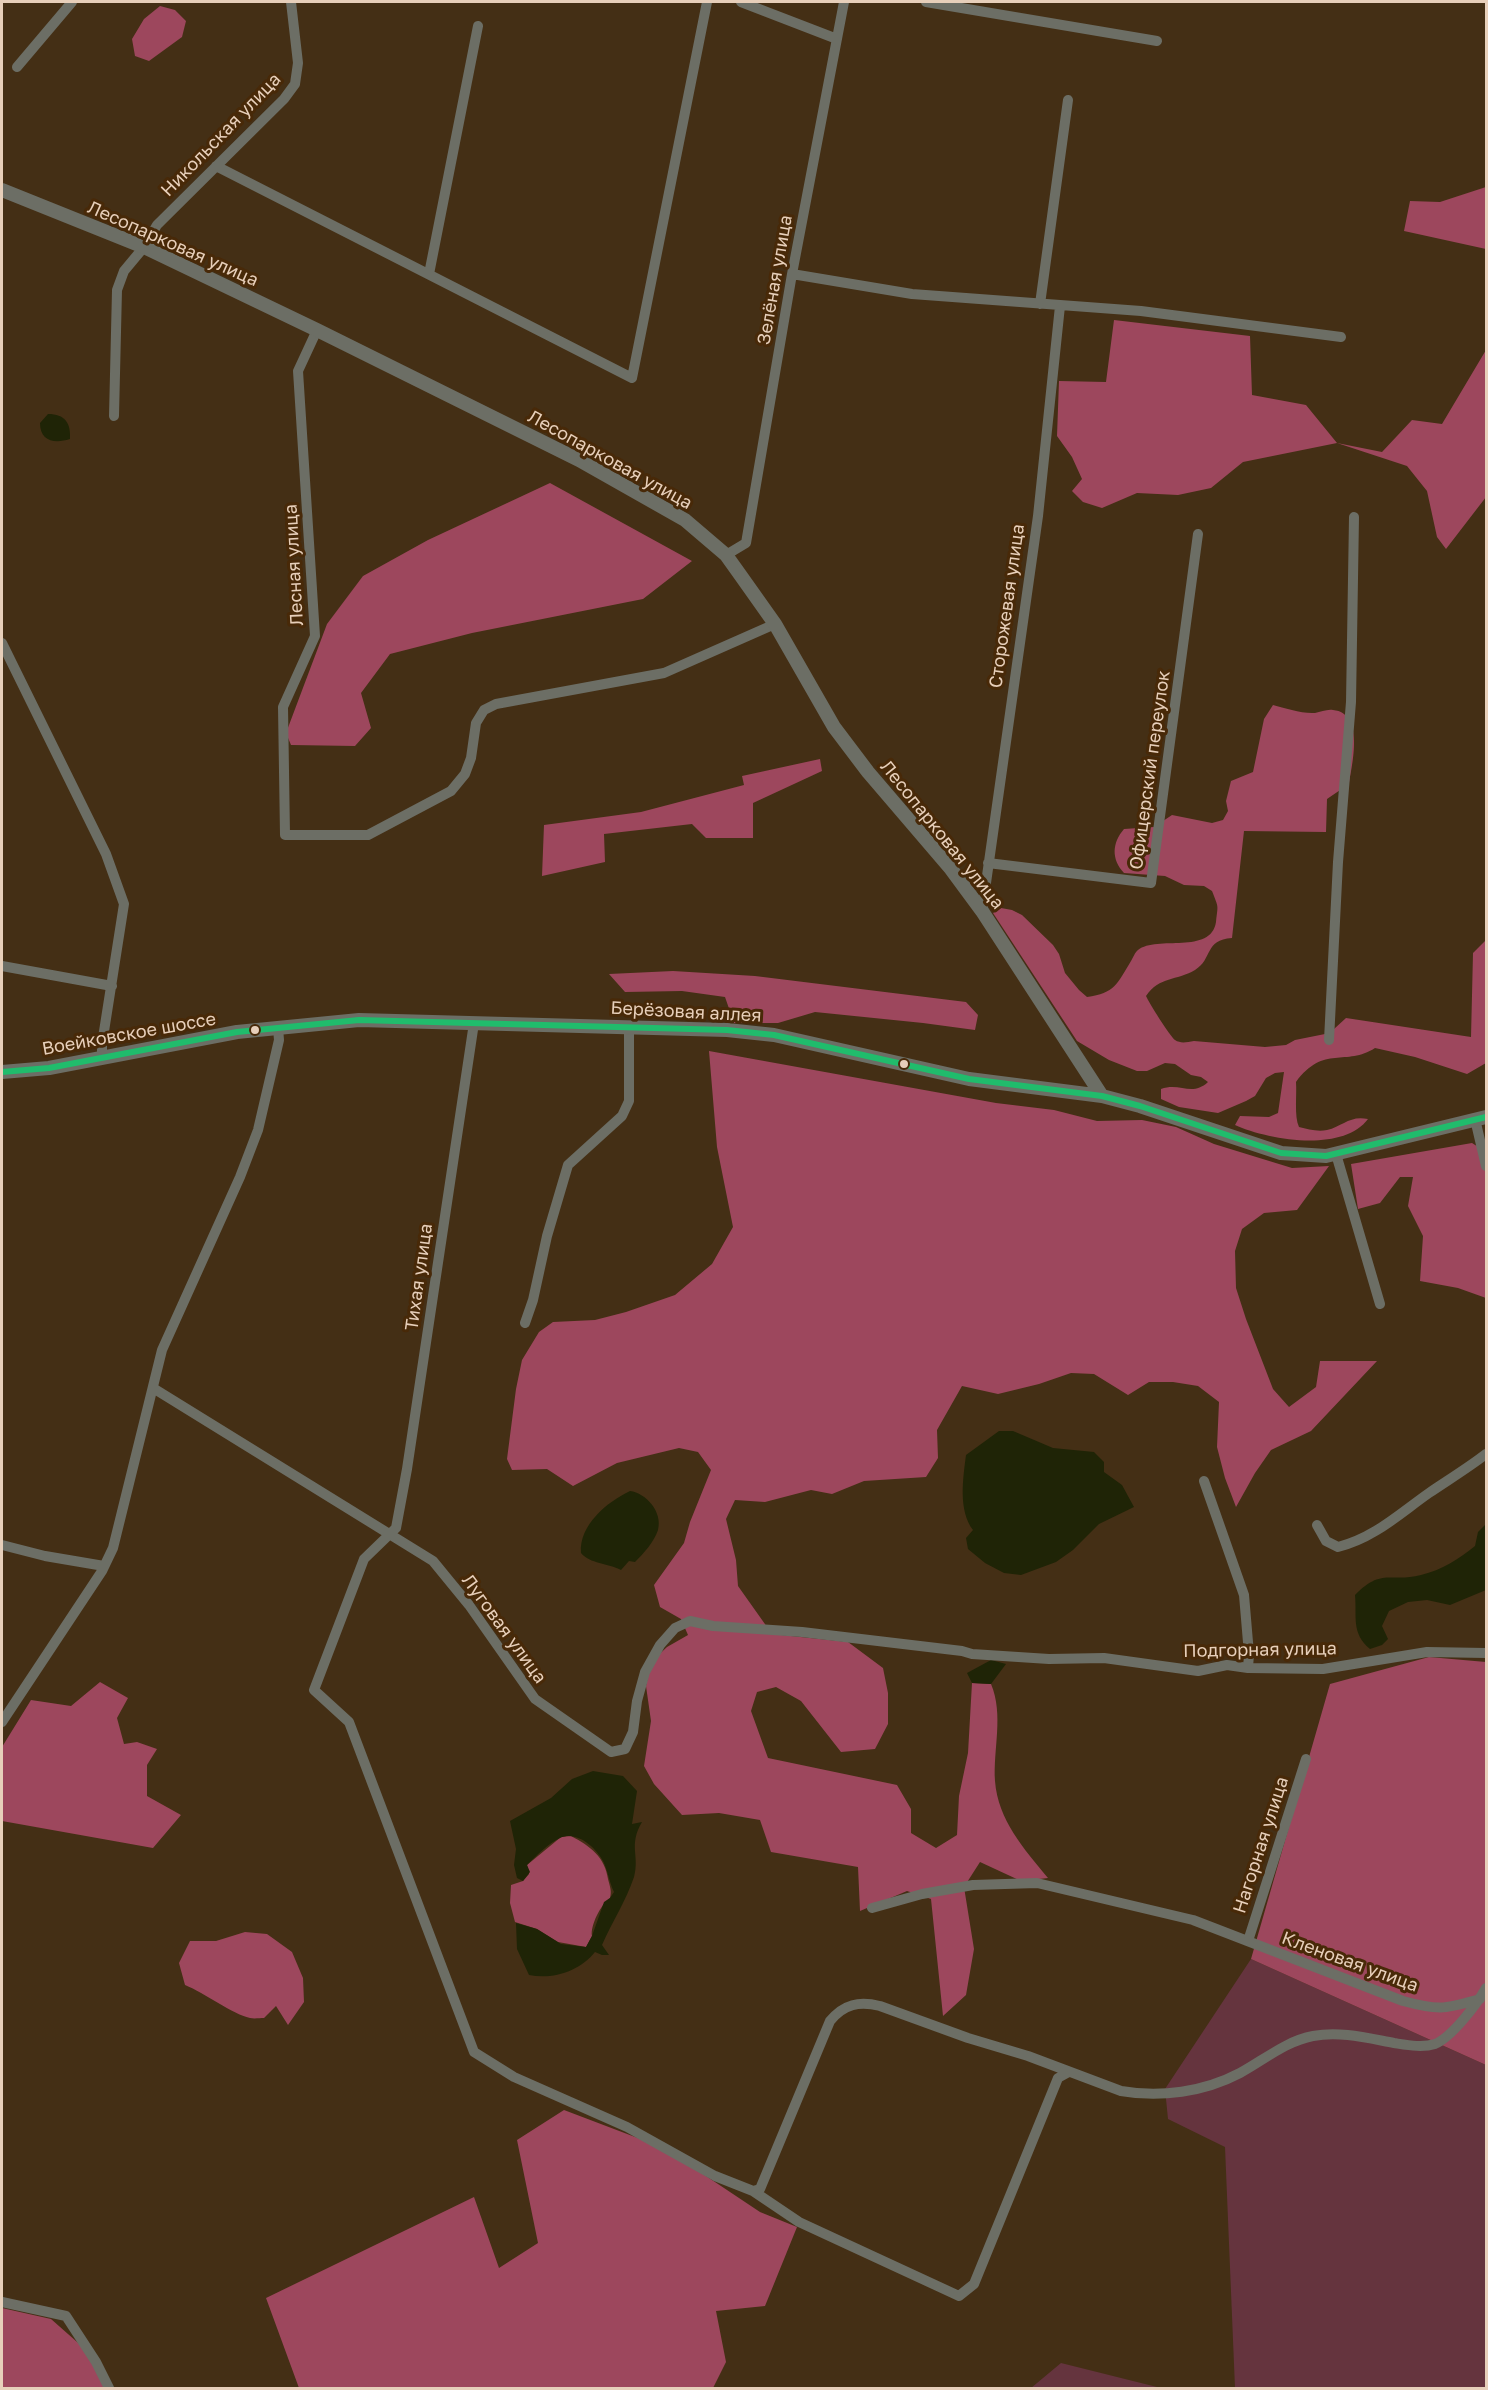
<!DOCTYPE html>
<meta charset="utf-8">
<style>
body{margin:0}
#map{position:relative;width:1488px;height:2390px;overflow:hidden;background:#442f15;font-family:"Golos Text",sans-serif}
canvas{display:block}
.frame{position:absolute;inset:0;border:3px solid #e7cfba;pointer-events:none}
</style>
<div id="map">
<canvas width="1488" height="2390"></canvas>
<div class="frame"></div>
</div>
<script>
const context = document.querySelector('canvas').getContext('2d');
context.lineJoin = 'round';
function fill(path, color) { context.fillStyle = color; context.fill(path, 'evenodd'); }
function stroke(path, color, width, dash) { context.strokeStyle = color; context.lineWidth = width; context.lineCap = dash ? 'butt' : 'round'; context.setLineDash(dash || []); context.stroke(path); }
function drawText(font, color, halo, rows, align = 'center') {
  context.font = font + ' "Golos Text",sans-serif'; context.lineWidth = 6; context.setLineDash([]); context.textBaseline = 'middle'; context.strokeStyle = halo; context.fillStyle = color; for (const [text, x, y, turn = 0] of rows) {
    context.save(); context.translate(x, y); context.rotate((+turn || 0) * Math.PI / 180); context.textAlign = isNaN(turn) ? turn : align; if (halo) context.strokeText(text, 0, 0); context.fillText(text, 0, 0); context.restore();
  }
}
fill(new Path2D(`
 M1251,1959L1486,2065V2388H1235L1225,2147L1168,2119L1165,2089Z
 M1061,2363L1161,2388H1031Z`), '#65343e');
fill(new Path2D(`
 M160,6L175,10L186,21L182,37L149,61L135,56L132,39L144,19Z
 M1486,187V249L1404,231L1410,201L1440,202Z
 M1114,320L1250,336L1252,395L1306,405L1337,443L1382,452L1412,420L1442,424L1486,350V497L1446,549L1437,537L1427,491L1407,466L1337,443L1243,462L1211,488L1178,495L1137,493L1102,508L1083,502L1072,491L1082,479L1072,457L1057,436L1059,381L1106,382Z
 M550,483L692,561L643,599L472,633L390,654L361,693L371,728L355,746L291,745L286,733L327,624L363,576L428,540Z
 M1273,705C1285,708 1302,714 1315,713C1321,712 1327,709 1333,710C1365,713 1352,765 1349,784L1327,799L1326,832L1244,831L1232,938C1204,940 1213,959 1195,970C1176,981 1160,976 1146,996C1149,1003 1170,1036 1175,1040C1181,1044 1187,1042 1194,1041L1265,1047L1286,1045L1295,1040L1325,1034L1334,1029L1346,1018L1471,1037L1473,953L1486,940V1063L1467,1074L1415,1057L1375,1048C1346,1067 1324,1044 1296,1082C1297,1095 1294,1116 1299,1127C1308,1129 1317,1132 1327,1130C1343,1126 1350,1115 1368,1119C1343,1153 1268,1140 1235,1125L1240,1116L1269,1117L1278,1113L1284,1072L1275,1073L1266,1078L1255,1096L1246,1101L1218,1113L1179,1107L1161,1099V1089C1180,1082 1192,1097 1208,1082L1201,1077L1191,1075L1175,1064L1165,1063L1147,1071H1137L1109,1060L1077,1041L993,913L1001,908L1012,910L1022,915L1053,945L1059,954L1065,973L1079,990L1087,997C1115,993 1117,984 1131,961C1133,958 1135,952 1138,950C1157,935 1211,955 1216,922C1218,904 1219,909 1212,891L1204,886L1184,885L1165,876L1124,873C1111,859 1112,843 1124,829L1154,827L1172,815L1212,823L1223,820L1228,811L1226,801L1231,781L1253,772L1264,719Z
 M820,759L822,771L753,803V838H706L692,824L604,834L605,862L542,876L544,825L641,812L744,785L742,776Z
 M673,971L755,976L966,1002L978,1015L975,1030L923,1023L815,1012L778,1023H734L725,997L682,991L625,992L609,974Z
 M709,1051L996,1103L1054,1110L1097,1121L1142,1120L1176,1127L1214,1144L1292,1168L1329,1166L1297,1210L1264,1213L1242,1229L1235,1251L1236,1288L1246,1319L1273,1389L1289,1407L1316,1387L1320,1361H1377L1311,1431L1271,1450L1255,1473L1236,1507L1225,1478L1217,1447L1219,1402L1198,1386L1173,1382H1149L1128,1395L1094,1374L1071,1373L1039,1384L998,1394L962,1386L937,1430L938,1458L926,1477L864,1481L832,1494L811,1490L765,1502L735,1500L726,1519L736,1560L738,1586L772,1634L848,1642L883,1668L888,1693V1724L875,1749L841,1752L801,1701L776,1687L757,1692L751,1711L768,1758L897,1785L911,1809V1833L936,1848L957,1835L959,1796L968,1753L972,1683L991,1684C1004,1715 993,1749 995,1781C998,1820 1024,1849 1048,1878L1021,1881L980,1862L964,1887L974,1949L966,1995L943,2016L931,1899L907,1891L860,1911L858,1867L771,1852L760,1820L719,1813L682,1815L654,1784L644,1766L651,1721L646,1686L651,1662L667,1647L688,1635L681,1619L660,1607L654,1585L684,1543L690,1522L711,1470L698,1452L679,1448L617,1463L573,1486L547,1469L512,1470L507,1459L516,1389L522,1360L539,1332L553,1322L595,1320L626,1312L675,1295L712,1264L733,1227L717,1147Z
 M1472,1143L1486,1152V1298L1458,1288L1420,1281L1423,1236L1408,1206L1413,1177H1400L1380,1203L1358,1209L1351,1164Z
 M1429,1657L1486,1662V2065L1251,1959L1330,1684Z
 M100,1682L128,1698L117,1718L124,1744L137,1742L157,1749L147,1765V1796L181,1815L153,1848L2,1821V1747L31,1700L71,1706Z
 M571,1836C590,1846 605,1857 608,1879C610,1887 612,1891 610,1898C601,1904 590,1926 592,1936L586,1947L558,1942L537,1929L515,1922L510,1903L511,1885L523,1881L529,1874L527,1865L561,1837Z
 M245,1932L267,1934L292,1952L303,1978L304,2002L288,2025L276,2006L264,2018C260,2018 254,2019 250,2018C232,2014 205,1993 185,1985L179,1963L190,1941H216Z
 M564,2110L664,2148L760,2212L797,2227L765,2306L716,2311L726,2362L713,2388H299L266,2298L474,2197L499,2268L538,2243L517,2140Z
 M2,2308L51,2319L85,2349L105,2388H2Z`), '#9d475d');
fill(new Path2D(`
 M48,414C65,414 71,423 70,439C54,444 40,441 40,423Z
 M999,1431H1013L1053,1448L1094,1452L1104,1462V1472L1122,1485L1134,1507L1099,1524L1073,1550L1056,1562L1021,1575L1004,1573L985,1563L968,1549L966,1538L973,1530C958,1510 963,1479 966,1455Z
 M630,1491C646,1493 663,1512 658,1530C654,1542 644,1553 635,1562L629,1561L621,1570C608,1563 590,1564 581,1553C579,1525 607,1502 630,1491Z
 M1486,1524V1590L1450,1605L1427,1600L1408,1602L1389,1611L1382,1626L1388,1639L1382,1645L1370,1649C1351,1633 1357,1617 1355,1595C1382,1567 1391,1583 1421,1575C1442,1570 1459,1559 1475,1546L1478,1532Z
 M991,1660L1006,1664L991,1684L972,1683L967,1673Z
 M593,1771L623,1776L637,1791L632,1824L642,1822C628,1846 640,1855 634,1877C626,1901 612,1922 602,1945L609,1955H602L595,1952C580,1971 553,1980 529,1975L517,1949L516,1923L537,1929L561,1944L586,1947L592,1936L604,1902L610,1898L614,1892C609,1882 608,1871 603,1861C596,1848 577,1830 560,1838C549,1843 536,1856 527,1865L530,1872L523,1881L517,1878L514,1865L516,1849L510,1821L551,1798L572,1779Z`), '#1f2406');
stroke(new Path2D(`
 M741,2L837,39
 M926,2L1157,41
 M17,67L72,2
 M216,166L632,378L707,2
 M429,274L478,26
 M792,274L912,294L1141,311L1341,337
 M1040,304L1068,100
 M317,330L298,371L315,636L283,707L285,835H368L451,791L465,774L471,758L476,723L484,710L496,704L664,673L775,624
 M114,416L117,290L124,271L144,247L157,225L284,99L295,84L298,63L291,2
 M726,555L746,543L792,274L844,2
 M2,643L106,854L124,904L102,1044V1058
 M988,863L1151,883L1198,534
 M982,911L1038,516L1060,306
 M2,966L112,986
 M474,1023L407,1469L396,1528L364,1559L314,1690L349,1722L474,2052L514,2077L627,2127L715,2176L753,2191L760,2189L830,2021C844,2004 859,2001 880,2006L968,2038L1028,2056L1121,2091C1160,2098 1204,2092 1240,2073C1264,2060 1286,2041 1313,2036C1340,2031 1367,2038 1394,2043C1407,2045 1422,2048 1435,2044C1452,2037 1477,2004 1486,1988
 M1329,1040L1338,862L1351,702L1354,517
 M1475,1119L1486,1166
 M1336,1154L1380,1304
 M525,1323L533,1300L547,1236L568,1165L622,1116L629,1101V1027
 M153,1388L433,1561L469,1605L535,1699L611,1752L625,1749L633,1732L637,1701L645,1672L660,1645L675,1628L690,1621L713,1626L802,1632L962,1651L972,1654L1049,1659L1104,1658L1198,1671L1227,1665L1248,1668L1323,1669L1427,1652L1486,1653
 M1204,1481L1244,1595L1249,1654L1248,1668
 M1317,1525L1326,1541L1338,1547C1374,1538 1399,1514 1429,1493C1448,1480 1468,1468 1486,1454
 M2,1545L45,1556L104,1566
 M2,1722L102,1571L113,1548L162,1350L240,1177L258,1130L279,1040L278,1028
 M872,1908L922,1894L973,1885L1037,1883L1193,1920L1403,2001C1440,2011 1444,2009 1480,1999
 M1248,1941L1306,1759
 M753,2191L799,2222L959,2296L974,2284L1058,2078L1067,2073
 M2,2302L66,2316L96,2362L109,2388`), '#6c6e65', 10);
stroke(new Path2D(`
 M2,190L144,247L317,330L579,460L685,520L726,555L741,576L775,624L834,727L868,772L951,869L982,911L1102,1096
 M2,1072L49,1068L237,1032L359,1020L727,1030L774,1035L969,1079L1102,1096L1140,1106L1281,1153L1326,1156L1486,1117`), '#6c6e65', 14);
stroke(new Path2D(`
 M2,1072L49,1068L237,1032L359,1020L727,1030L774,1035L969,1079L1102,1096L1140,1106L1281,1153L1326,1156L1486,1117`), '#20bc6c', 6);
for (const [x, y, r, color] of [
 [255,1030,5,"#e7cfba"],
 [904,1064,5,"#e7cfba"]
]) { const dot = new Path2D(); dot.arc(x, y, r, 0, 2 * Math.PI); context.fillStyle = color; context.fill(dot); stroke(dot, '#482908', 2); }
drawText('18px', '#e7cfba', '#482908', [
 ["Никольская улица",221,135,-46],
 ["Лесопарковая улица",173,244,24],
 ["Зелёная улица",775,280,-80],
 ["Лесопарковая улица",610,460,29],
 ["Лесная улица",294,565,-93],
 ["Сторожевая улица",1007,606,-82],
 ["Офицерский переулок",1150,770,-82],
 ["Лесопарковая улица",942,835,51],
 ["Берёзовая аллея",686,1012,3],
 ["Воейковское шоссе",129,1034,-10],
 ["Тихая улица",419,1277,-82],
 ["Луговая улица",504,1629,54],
 ["Подгорная улица",1260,1650,-1],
 ["Нагорная улица",1261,1845,-72],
 ["Кленовая улица",1350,1962,20]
]);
</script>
